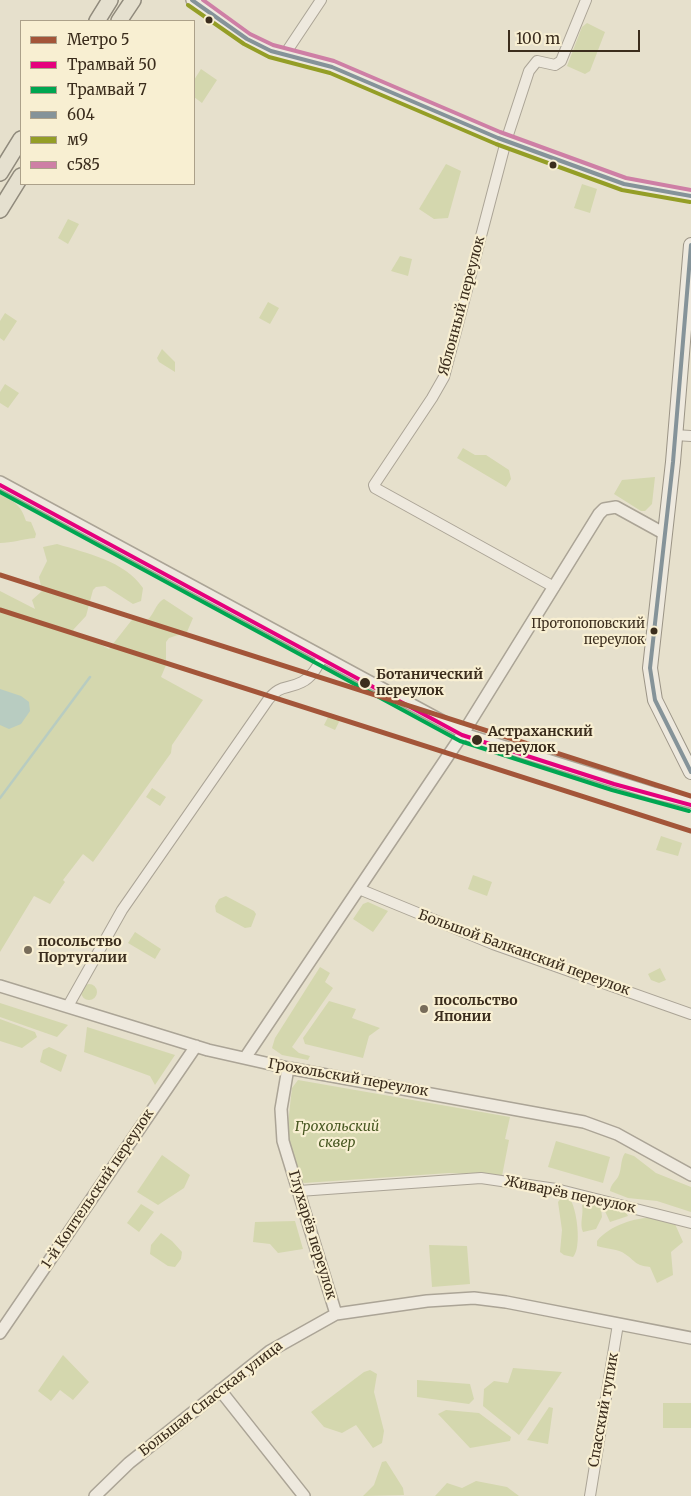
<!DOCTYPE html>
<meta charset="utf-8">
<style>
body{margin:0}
#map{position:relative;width:691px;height:1496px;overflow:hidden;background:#e6e0cc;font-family:Merriweather,serif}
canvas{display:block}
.legend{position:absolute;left:20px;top:20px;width:175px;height:165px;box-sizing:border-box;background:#f8efd2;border:1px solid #aca18a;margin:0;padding:6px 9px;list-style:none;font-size:15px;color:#3b2d1d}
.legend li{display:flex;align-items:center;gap:10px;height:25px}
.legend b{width:25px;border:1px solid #aca18a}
.scale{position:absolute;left:508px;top:30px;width:132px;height:22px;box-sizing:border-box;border:2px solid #3b2d1d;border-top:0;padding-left:6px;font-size:15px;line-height:18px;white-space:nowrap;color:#3b2d1d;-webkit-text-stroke:4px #f8efd2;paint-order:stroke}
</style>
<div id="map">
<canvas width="691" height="1496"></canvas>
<ul class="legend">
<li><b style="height:6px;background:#a35539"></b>Метро 5</li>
<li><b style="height:6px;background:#e5007d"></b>Трамвай 50</li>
<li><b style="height:6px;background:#00a651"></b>Трамвай 7</li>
<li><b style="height:6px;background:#859399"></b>604</li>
<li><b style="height:6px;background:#949e26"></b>м9</li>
<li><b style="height:6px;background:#ce7fa5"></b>с585</li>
</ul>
<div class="scale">100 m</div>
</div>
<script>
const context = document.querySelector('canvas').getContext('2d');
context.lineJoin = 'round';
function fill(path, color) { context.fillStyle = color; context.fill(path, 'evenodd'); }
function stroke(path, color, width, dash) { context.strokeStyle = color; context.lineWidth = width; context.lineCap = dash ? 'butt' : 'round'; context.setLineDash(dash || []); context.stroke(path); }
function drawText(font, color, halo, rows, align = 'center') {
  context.font = font + ' Merriweather,serif'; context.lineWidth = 4.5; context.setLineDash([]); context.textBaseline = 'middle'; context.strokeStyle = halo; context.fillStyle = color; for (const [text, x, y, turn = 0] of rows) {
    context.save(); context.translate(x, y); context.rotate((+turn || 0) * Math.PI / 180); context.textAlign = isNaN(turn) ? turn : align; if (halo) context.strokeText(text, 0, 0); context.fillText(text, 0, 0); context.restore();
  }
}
fill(new Path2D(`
 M587,23L605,32L590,71L585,74L567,66L582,27Z
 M201,69L217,80L202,103L194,97V80Z
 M446,164L461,171L448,218L434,219L419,209Z
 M582,184L597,189L590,213L574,208Z
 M68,219L79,224L68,244L58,238Z
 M400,256L412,259L408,276L391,271Z
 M268,302L279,308L270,324L259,318Z
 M5,313L17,321L4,341L0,338V321Z
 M162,349L175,362V372L159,362L157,358Z
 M5,384L19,393L8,408L0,403V392Z
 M463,448L475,455H486L509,470L511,479L506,487L457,458Z
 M655,477L652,504L645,511H641L614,494L622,480Z
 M0,494C14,501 21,505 26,521L31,522L36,534L35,538C22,539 12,543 0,543Z
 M57,544C86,553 125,561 143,588L141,601L133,604L105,586L96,587L93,590L86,616L73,630L109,649L131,621L135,618L142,623C154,619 154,604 164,599L193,618L187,632L169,638L166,642V665L161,677L203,700L172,745L171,753L93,862L83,854L63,880L65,882L50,904L34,896L0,952V591L35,609L32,600L42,591L39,577L47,561L43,547Z
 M330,713L341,718L335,730L324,725Z
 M152,788L166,797L160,806L146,797Z
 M661,836L682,843L678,856L656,850Z
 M473,875L492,882L487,896L468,889Z
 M226,896L254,911L256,914L251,927L245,928L216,912L215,906L219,899Z
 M368,902L388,911L373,932L353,919L363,904Z
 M135,932L161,949L155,959L128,943Z
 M320,967L330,973L325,982L333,988L292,1047L299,1053L310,1056L308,1060L282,1055L272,1048L275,1038Z
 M660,968L666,980L659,983L651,980L648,974Z
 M81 992a8 8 0 1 1 16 0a8 8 0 1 1-16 0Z
 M329,1001L356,1009L352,1018L380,1028L369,1036L363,1058L305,1044L303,1038Z
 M0,1003L68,1025L57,1037L0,1017Z
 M0,1019L35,1032L37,1037L22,1048L0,1041Z
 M87,1027L175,1055L155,1085L150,1076L84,1052Z
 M49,1047L67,1055L61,1072L40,1062L43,1050Z
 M298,1080L510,1117L505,1139L509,1140L502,1176L449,1173L304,1183L301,1181L287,1132L292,1088Z
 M556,1141L610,1157L603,1183L548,1167Z
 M625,1153L634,1156L656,1173L691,1187V1212L657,1201L628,1198L610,1191C611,1184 615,1182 618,1177C622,1170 620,1160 625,1153Z
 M162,1155L190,1175L184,1188L158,1205L137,1192Z
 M561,1198L570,1199C577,1209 582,1248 573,1257L564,1255L560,1252L562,1230L558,1202Z
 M588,1202L601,1208L602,1217L596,1229L583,1232C579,1224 584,1214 582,1205Z
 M141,1204L154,1212L139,1232L127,1223Z
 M607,1205L624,1209L628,1216L610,1222L604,1209Z
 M655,1217L675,1224L683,1242L671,1252L673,1275L657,1283L650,1267C634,1265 637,1262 625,1254C619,1249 606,1249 597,1246V1241C610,1225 634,1218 655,1217Z
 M295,1221L303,1249L278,1253L270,1244L253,1242L255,1222Z
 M161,1233L172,1241L182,1252L181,1259L175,1267L168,1266L150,1254L151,1245Z
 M429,1245L467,1246L470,1284L432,1287Z
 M63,1355L89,1382L73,1400L60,1390L51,1401L38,1391Z
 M513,1368L562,1372L519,1435L483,1406L484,1389L494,1381L508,1383Z
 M370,1370L377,1374L374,1392L384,1431L382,1443L373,1448L356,1425L342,1433L324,1427L311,1412L364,1372Z
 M417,1380L470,1384L474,1399L469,1404L417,1397Z
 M663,1403H691V1428H663Z
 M549,1407L553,1408L548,1444L527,1440Z
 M446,1410L479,1413L511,1437L510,1441L470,1448L438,1414Z
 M386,1461L403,1488L404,1495L363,1496L374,1485L382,1462Z
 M476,1481L507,1487L519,1496H435L447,1483L462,1488Z`), '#d4d7ae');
fill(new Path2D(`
 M0,689L21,696L29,702L30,711L21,724L9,729L0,725Z`), '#b8ccc1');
stroke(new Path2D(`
 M0,798L90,677`), '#b8ccc1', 2.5);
const minor = new Path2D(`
 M285,54L321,0
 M675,435L691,436
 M554,587L375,488L374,485L432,398L444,377L506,141L529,71L537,61L555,65L561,61L586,0
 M359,889L493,944L691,1014
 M68,1006L122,910L268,700C280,684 287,690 302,682C312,677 317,667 322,658
 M299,1191L481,1178L556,1189L691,1223
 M590,1496L618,1324`);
const tertiary = new Path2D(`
 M192,0L247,39L271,51L332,67L498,138L624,184L691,196
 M0,482L470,736L653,793L691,802
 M0,986L208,1050L288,1068L584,1122L617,1134L691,1175
 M245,1058L462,735L599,514L604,509L616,507L665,534
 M288,1068L281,1109L283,1141L336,1314
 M0,1333L196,1046
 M220,1390L304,1496
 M95,1496L129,1463L270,1351L336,1314L427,1301L474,1298L506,1302L691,1338`);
const secondary = new Path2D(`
 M691,245L673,462L650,668L655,700L691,772`);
const primary = new Path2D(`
 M97,21L110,0
 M119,21L133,0
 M0,173L21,139
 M0,210L21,176`);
stroke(minor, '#aba496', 12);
stroke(tertiary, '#aba496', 14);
stroke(secondary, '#9b9486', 16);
stroke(primary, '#908a7c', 18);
stroke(minor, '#eee9de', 10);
stroke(tertiary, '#eee9de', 11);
stroke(secondary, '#eee9de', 14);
stroke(primary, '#e5e0cf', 15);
stroke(new Path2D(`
 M192,0L247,39L271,51L332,67L498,138L624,184L691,196
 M691,245L673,462L650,668L655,700L691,772`), '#859399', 4);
stroke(new Path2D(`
 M188,5L244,44L269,57L330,73L496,144L622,190L690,202`), '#949e26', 4);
stroke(new Path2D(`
 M203,0L250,34L273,45L334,61L500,132L626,178L691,190`), '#ce7fa5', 4);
stroke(new Path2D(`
 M0,485L462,735L614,784L691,805`), '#e5007d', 4);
stroke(new Path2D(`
 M0,492L460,741L612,790L689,811`), '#00a651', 4);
stroke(new Path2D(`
 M0,575L691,796
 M0,610L691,831`), '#a35539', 5);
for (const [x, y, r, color] of [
 [209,20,4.5,"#3b2d1d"],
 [553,165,4.5,"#3b2d1d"],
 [654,631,4.5,"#3b2d1d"],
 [365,683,6,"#3b2d1d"],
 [477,740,6,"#3b2d1d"],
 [28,950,5,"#776c5a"],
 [424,1009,5,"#776c5a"]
]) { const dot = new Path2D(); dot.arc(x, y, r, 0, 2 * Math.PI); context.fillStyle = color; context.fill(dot); stroke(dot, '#f8efd2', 2); }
drawText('13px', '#3b2d1d', '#f8efd2', [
 ["Протопоповский",645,624],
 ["переулок",645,640]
], 'right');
drawText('14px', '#3b2d1d', '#f8efd2', [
 ["Яблонный переулок",462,306,-75],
 ["Большой Балканский переулок",524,953,20],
 ["Грохольский переулок",348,1078,10],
 ["1-й Коптельский переулок",98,1189,-56],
 ["Живарёв переулок",570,1195,12],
 ["Глухарёв переулок",312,1235,73],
 ["Большая Спасская улица",211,1399,-38],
 ["Спасский тупик",604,1410,-80]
]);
drawText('bold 14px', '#3b2d1d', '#f8efd2', [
 ["Ботанический",376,675],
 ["переулок",376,691],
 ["Астраханский",488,732],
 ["переулок",488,748]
], 'left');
drawText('bold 14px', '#3b2d1d', '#f8efd2', [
 ["посольство",38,942],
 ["Португалии",38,958],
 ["посольство",434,1001],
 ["Японии",434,1017]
], 'left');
drawText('italic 14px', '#485822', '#f8efd2', [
 ["Грохольский",337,1127],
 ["сквер",337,1143]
]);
</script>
